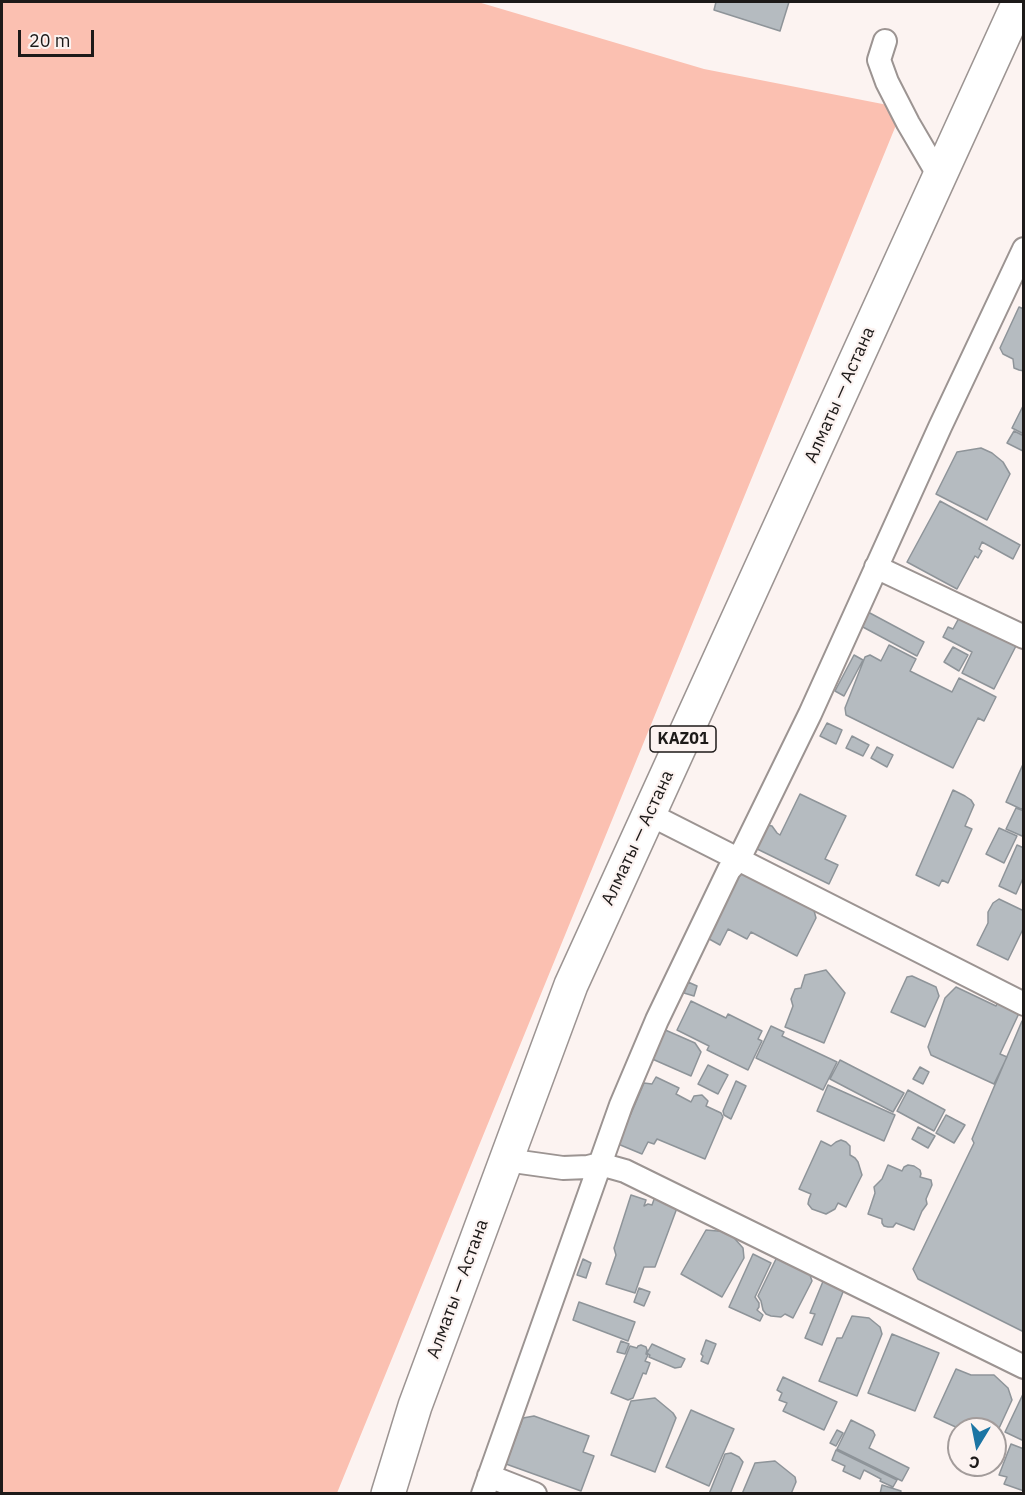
<!DOCTYPE html>
<meta charset="utf-8">
<style>
body{margin:0}
#map{position:relative;width:1025px;height:1495px;overflow:hidden;background:#fcf3f1;font-family:"IBM Plex Sans",sans-serif}
canvas{display:block}
.frame{position:absolute;inset:0;border:3px solid #1d1a19;pointer-events:none}
.north{position:absolute;left:947px;top:1417px;width:60px;height:60px;box-sizing:border-box;background:#fcf3f1;border:2px solid #a39c9b;border-radius:50%;rotate:190deg;font-size:16px;font-weight:700;line-height:24px;text-align:center;color:#1d1a19}
.north::after{content:'';display:block;margin:auto;width:21px;height:27px;background:#1c75a4;clip-path:polygon(50% 0,100% 100%,50% 72%,0 100%)}
.scale{position:absolute;left:18px;top:30px;width:76px;height:27px;box-sizing:border-box;border:3px solid #1d1a19;border-top:0;padding-left:8px;font-size:18px;line-height:21px;white-space:nowrap;color:#1d1a19;-webkit-text-stroke:4px #fcf3f1;paint-order:stroke}
</style>
<div id="map">
<canvas width="1025" height="1495"></canvas>
<div class="frame"></div>
<div class="north">С</div>
<div class="scale">20 m</div>
</div>
<script>
const context = document.querySelector('canvas').getContext('2d');
context.lineJoin = 'round';
function fill(path, color) { context.fillStyle = color; context.fill(path, 'evenodd'); }
function stroke(path, color, width, dash) { context.strokeStyle = color; context.lineWidth = width; context.lineCap = dash ? 'butt' : 'round'; context.setLineDash(dash || []); context.stroke(path); }
function drawText(font, color, halo, rows, align = 'center') {
  context.font = font + ' "IBM Plex Sans",sans-serif'; context.lineWidth = 4.5; context.setLineDash([]); context.textBaseline = 'middle'; context.strokeStyle = halo; context.fillStyle = color; for (const [text, x, y, turn = 0] of rows) {
    context.save(); context.translate(x, y); context.rotate((+turn || 0) * Math.PI / 180); context.textAlign = isNaN(turn) ? turn : align; if (halo) context.strokeText(text, 0, 0); context.fillText(text, 0, 0); context.restore();
  }
}
fill(new Path2D(`
 M2,2H478L704,69L903,108L337,1493L2,1494Z`), '#fbc0b1');
const building = new Path2D(`
 M716,2H789L780,31L714,10Z
 M1019,307L1024,309V371L1019,370L1014,368L1013,359L1003,354L1000,348Z
 M1024,404V434L1012,428Z
 M1014,431L1024,436L1023,451L1007,443Z
 M981,448L992,453L1003,462L1010,474L987,520L936,494L957,452Z
 M940,501L1020,545L1013,559L982,542L979,549L982,551L978,558L975,556L957,589L907,562Z
 M868,612L924,642L917,656L861,626Z
 M960,616L1017,644L994,689L962,673L972,652L943,637L948,627L953,629Z
 M889,645L916,659L910,671L952,692L959,678L996,697L984,721L978,718L953,768L846,715L845,708L865,657L870,655L881,661Z
 M953,647L968,655L959,671L944,662Z
 M854,655L863,660L844,696L835,691Z
 M827,723L842,730L836,744L820,736Z
 M852,736L869,745L863,756L846,748Z
 M877,747L893,755L887,767L871,758Z
 M1024,762V808L1021,809L1006,802Z
 M953,790L965,796L971,800L974,805L965,826L972,829L948,883L942,880L939,886L916,875Z
 M800,794L846,816L825,859L838,865L829,884L751,846L767,825L772,826L777,833L780,835Z
 M1016,808L1024,811V833L1022,836L1006,829Z
 M999,828L1017,836L1004,863L986,854Z
 M1017,845L1024,848V876L1016,894L999,886Z
 M737,868L813,907L816,918L797,956L751,932L747,939L728,929L720,945L702,935Z
 M999,899L1024,911V927L1008,960L977,945L988,923V912L993,903Z
 M826,970L845,993L824,1043L785,1027L793,1006L791,999L795,989L801,988L805,975Z
 M912,976L936,987L939,996L925,1027L891,1012L907,977Z
 M688,982L697,986L694,996L684,993Z
 M956,987L996,1006L999,999L1021,1009L1000,1054L1007,1057L994,1084L931,1055L928,1047L945,998Z
 M691,1001L726,1018L728,1014L762,1031L758,1039L762,1041L748,1070L707,1050L709,1046L677,1030Z
 M1022,1021H1024V1332L918,1279L913,1269L974,1143L972,1139Z
 M771,1026L784,1032L782,1036L837,1062L823,1090L756,1058Z
 M663,1029L695,1043L701,1052L691,1076L650,1058Z
 M840,1060L904,1093L893,1112L830,1079Z
 M708,1065L728,1075L718,1094L698,1084Z
 M920,1067L929,1072L923,1084L913,1079Z
 M656,1077L679,1088L676,1094L691,1102L694,1096L702,1095L708,1101L706,1106L721,1113L723,1117L705,1159L657,1139L654,1144L648,1142L642,1154L618,1144L644,1083L652,1084Z
 M736,1081L746,1086L731,1119L724,1115L723,1111Z
 M828,1085L895,1115L884,1141L817,1111Z
 M908,1090L945,1110L934,1131L897,1111Z
 M946,1115L965,1125L954,1143L936,1133Z
 M918,1127L935,1136L928,1148L912,1139Z
 M841,1140L846,1142L850,1146V1155L855,1158L858,1162L862,1175L846,1207L838,1203L835,1209L826,1214L812,1209L808,1204L809,1199L811,1194L799,1189L821,1141L831,1146L836,1142Z
 M888,1165L902,1171L904,1167L908,1165L914,1166L920,1170L921,1174L920,1177L931,1180L932,1185L926,1199L927,1204L922,1211L914,1230L896,1223L893,1227H888L884,1226L882,1223V1219L868,1214L875,1193L874,1187L882,1179Z
 M656,1194L677,1208L655,1267H644L635,1293L606,1284L616,1255L614,1248L631,1195L646,1200L644,1206L648,1204L652,1205Z
 M706,1230L729,1232L743,1248L744,1258L722,1297L681,1274Z
 M753,1254L771,1263L755,1297L759,1303V1307L757,1310L763,1315L760,1321L729,1307Z
 M583,1259L591,1263L586,1278L577,1275Z
 M776,1259H796L809,1272L812,1281L793,1318L785,1314L781,1317L771,1316L766,1314L763,1310L761,1301L758,1296Z
 M824,1279L845,1287L822,1345L805,1338L815,1314L810,1313Z
 M639,1288L650,1292L644,1306L634,1302Z
 M579,1302L635,1322L628,1341L573,1320Z
 M852,1316L869,1318L880,1327L882,1334L857,1396L819,1381L837,1338H842Z
 M892,1334L939,1353L915,1411L868,1393Z
 M706,1340L716,1344L708,1364L701,1361L703,1356L701,1354Z
 M621,1341L629,1344L625,1354L617,1352Z
 M652,1344L685,1359L681,1367L675,1368L649,1357L650,1355L647,1353Z
 M641,1345L646,1347L647,1350L646,1354L648,1355L645,1361L650,1363L646,1374L643,1373L633,1398L628,1400L611,1393L630,1346L637,1348L638,1346Z
 M956,1369L971,1375H994L1008,1388L1012,1400L995,1437V1429H960L934,1417Z
 M783,1377L837,1402L824,1430L783,1411L787,1403L779,1400L782,1393L777,1390Z
 M1024,1392V1441L1005,1432Z
 M655,1398L673,1413L676,1418L655,1472L611,1455L631,1401Z
 M691,1410L734,1429L709,1486L666,1467Z
 M534,1416L589,1436L583,1452L594,1456L581,1491L506,1464L523,1418Z
 M851,1420L873,1431L875,1435L869,1448L909,1468L902,1481L837,1449Z
 M837,1430L843,1433L836,1446L830,1443Z
 M1011,1444L1024,1449V1491L1004,1484L1007,1477L999,1475Z
 M836,1450L897,1480L893,1487L880,1481L881,1479L864,1470L860,1479L843,1471L845,1466L832,1460Z
 M731,1453L739,1457L743,1462L730,1494H709L725,1454Z
 M775,1461L795,1477L796,1482L791,1494H742L755,1463Z
 M882,1485L901,1491L900,1494H880Z`);
fill(building, '#b5bbc0');
stroke(building, '#8e9499', 1.5);
const minor = new Path2D(`
 M885,41L879,60L887,82L908,123L939,176
 M876,567L1024,637
 M649,814L1024,1004
 M506,1160L563,1168L588,1167L600,1164L625,1171L1024,1367
 M489,1476L535,1494
 M483,1494L621,1105L657,1020L729,870L739,859L810,714L940,427L1024,249`);
const trunk = new Path2D(`
 M388,1494L415,1406L571,985L1019,2`);
stroke(minor, '#9c9492', 26);
stroke(trunk, '#9c9492', 36);
stroke(minor, '#fff', 22);
stroke(trunk, '#fff', 33);
for (const [x, y, w] of [
 [683,739,66]
]) { const box = new Path2D(); box.roundRect(x - w / 2, y - 13, w, 26, 4.5); context.fillStyle = '#fcf3f1'; context.fill(box); stroke(box, '#1d1a19', 1.5); }
drawText('bold 16px', '#1d1a19', null, [
 ["KАZ01",683,739]
]);
drawText('18px', '#1d1a19', '#fcf3f1', [
 ["Алматы — Астана",840,395,-66],
 ["Алматы — Астана",638,838,-65],
 ["Алматы — Астана",458,1289,-70]
]);
</script>
